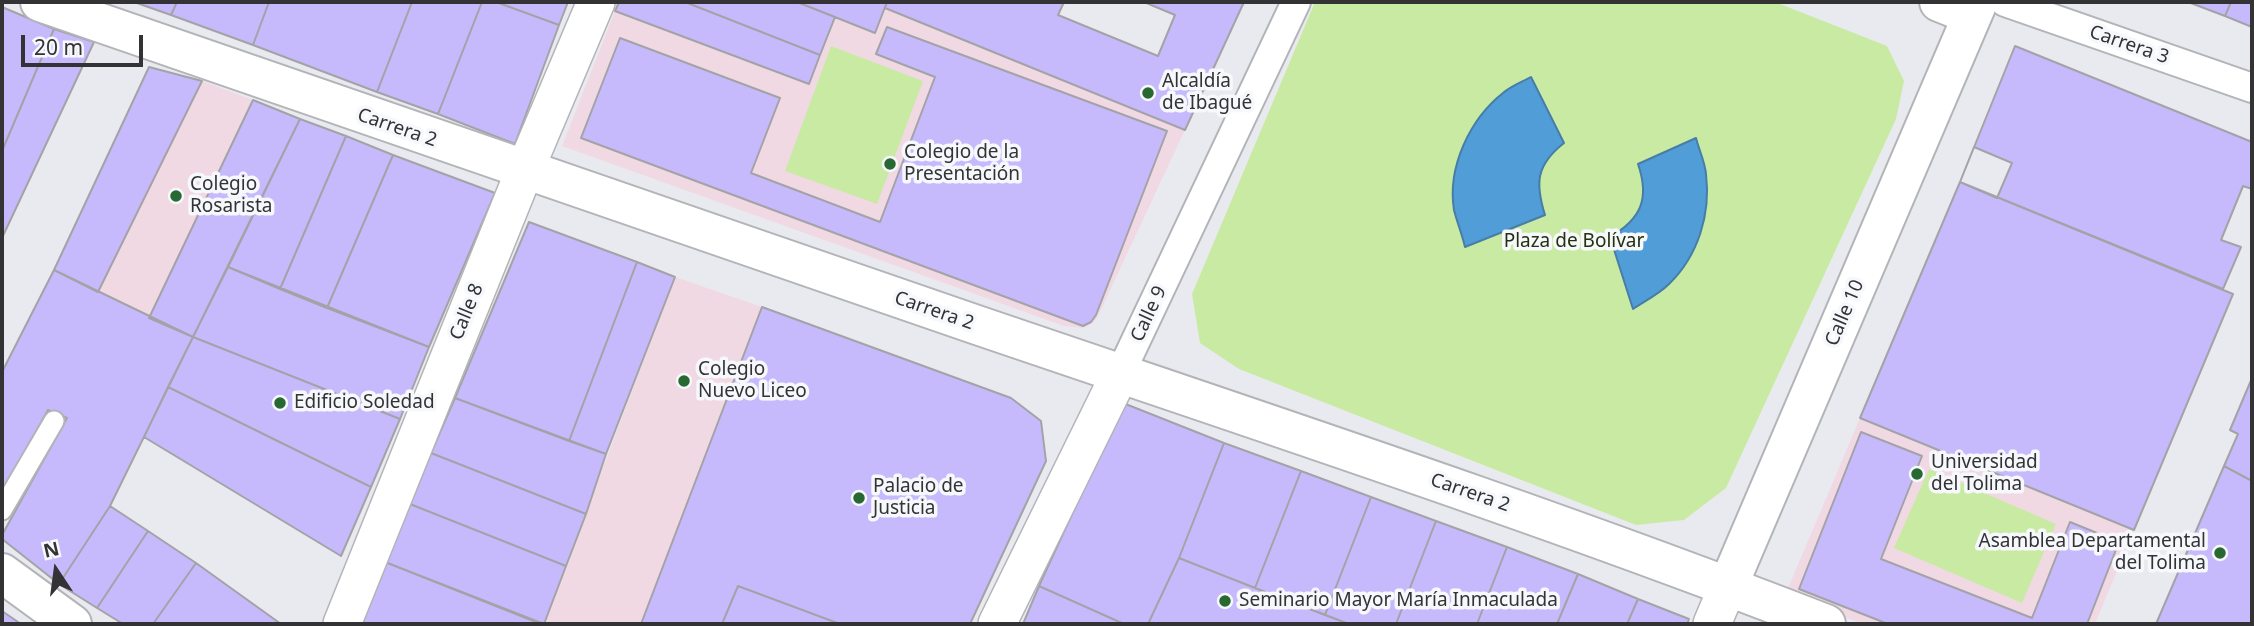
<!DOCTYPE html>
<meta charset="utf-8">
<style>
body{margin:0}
#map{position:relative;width:2254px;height:626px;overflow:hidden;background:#e9eaef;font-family:"Noto Sans",sans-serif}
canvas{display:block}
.frame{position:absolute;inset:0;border:4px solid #333335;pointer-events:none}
.north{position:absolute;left:21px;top:535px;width:70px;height:70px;-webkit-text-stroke:5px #f6f8fc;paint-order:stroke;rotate:347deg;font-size:19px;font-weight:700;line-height:28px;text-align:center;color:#333335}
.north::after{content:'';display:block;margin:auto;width:24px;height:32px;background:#333335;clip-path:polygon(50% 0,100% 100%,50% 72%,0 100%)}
.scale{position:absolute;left:21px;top:35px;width:122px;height:32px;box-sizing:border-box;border:4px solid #333335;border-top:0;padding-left:9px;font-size:21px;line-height:24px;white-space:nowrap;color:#333335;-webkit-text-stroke:5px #f6f8fc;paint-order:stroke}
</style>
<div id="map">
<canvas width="2254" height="626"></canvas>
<div class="frame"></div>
<div class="north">N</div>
<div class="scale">20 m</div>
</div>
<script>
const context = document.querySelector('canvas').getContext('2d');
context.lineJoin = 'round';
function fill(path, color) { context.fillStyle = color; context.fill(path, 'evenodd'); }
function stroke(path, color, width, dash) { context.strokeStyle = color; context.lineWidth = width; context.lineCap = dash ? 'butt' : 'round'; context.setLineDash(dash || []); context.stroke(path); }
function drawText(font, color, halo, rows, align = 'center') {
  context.font = font + ' "Noto Sans",sans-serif'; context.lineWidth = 7; context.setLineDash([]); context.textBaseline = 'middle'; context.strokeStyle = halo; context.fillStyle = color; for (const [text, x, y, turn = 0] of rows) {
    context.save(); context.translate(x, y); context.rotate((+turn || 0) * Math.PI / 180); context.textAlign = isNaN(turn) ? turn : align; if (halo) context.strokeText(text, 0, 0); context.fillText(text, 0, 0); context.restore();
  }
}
fill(new Path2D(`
 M885,8L1185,130L1098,316L1093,323L1083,328L1064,326L562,146L615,11L808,83L835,17L875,33Z
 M202,81L253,100L149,318L98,292Z
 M675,277L762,307L641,624H544Z
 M1860,418L2134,530L2095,624H1862L1786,593Z`), '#f1d9e3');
fill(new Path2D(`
 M1315,2H1775L1887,46L1904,81L1896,119L1726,488L1684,520L1636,525L1239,369L1200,343L1192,294Z
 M831,46L923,81L877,204L785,171Z
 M1929,469L2056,524L2022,603L1894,548Z`), '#c9eaa3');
const water = new Path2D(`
 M1531,77L1564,143C1536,165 1535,183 1545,215L1465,247C1462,234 1457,222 1454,210C1447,167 1470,119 1503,93C1511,86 1522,82 1531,77Z
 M1696,138C1699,150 1705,162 1706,174C1711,214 1698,256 1669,284C1659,294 1645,301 1633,309L1610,237C1641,219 1650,199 1638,164Z`);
fill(water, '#509dd7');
stroke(water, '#477da6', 2);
const building = new Path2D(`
 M134,2H177L171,15Z
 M177,2H269L253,45L171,15Z
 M269,2H412L377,92L253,45Z
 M412,2H482L438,114L377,92Z
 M482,2H496L559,25L515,144L438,114Z
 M496,2H568L559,25Z
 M619,2H685L820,55L809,84L615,11Z
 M685,2H797L835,17L820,55Z
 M797,2H887L875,33Z
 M887,2H1064L1058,15L1158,56L1175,15L1144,2H1244L1185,130L885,8Z
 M2188,2H2231L2225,16Z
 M2231,2H2252V27L2225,16Z
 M2,7L54,29L2,151Z
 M887,27L1167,131L1096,315L1091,322L1083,326L581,138L620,38L780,98L751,173L880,222L935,77L876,54Z
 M54,29L94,42L2,238V151Z
 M2015,46L2252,142V189L2243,186L2221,240L2241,247L2223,289L1960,182Z
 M149,67L202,81L98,292L54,270Z
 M253,100L300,119L193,337L149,318Z
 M300,119L346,136L280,289L228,267Z
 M346,136L393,155L327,308L280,289Z
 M1974,147L2012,163L1997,198L1960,182Z
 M393,155L495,193L429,347L327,308Z
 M1960,182L2233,294L2134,530L1860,418Z
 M529,222L637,262L569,441L455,398Z
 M637,262L675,277L606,454L569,441Z
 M228,267L429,347L400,419L193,337Z
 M54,270L193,337L110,506L59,584L2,539V535L67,418L48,410L2,493V372Z
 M762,307L1011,398L1041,421L1046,461L970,624H840L738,586L722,624H641Z
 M193,337L400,419L371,487L168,387Z
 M2252,378V481L2224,466L2238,434L2230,430Z
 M168,387L371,487L341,556L144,437Z
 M455,398L606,454L586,514L431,453Z
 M1123,403L1224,443L1179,558L1148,624H1124L1039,586Z
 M1861,432L1922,456L1881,559L2032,618L2070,522L2119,542L2087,624H1888L1799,589Z
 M1224,443L1301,471L1255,588L1179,558Z
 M431,453L586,514L566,566L410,504Z
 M2224,466L2252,481V624H2156Z
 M1301,471L1371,497L1325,615L1255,588Z
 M1371,497L1436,521L1396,624H1349L1325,615Z
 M410,504L566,566L544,624L385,562Z
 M110,506L148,531L97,608L59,584Z
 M1436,521L1507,547L1477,624H1396Z
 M148,531L196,563L153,624H123L97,608Z
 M1507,547L1578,574L1557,624H1477Z
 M1179,558L1255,588L1349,624H1148Z
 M385,562L541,624H367L360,621Z
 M196,563L281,624H153Z
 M1578,574L1638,599L1627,624H1557Z
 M738,586L840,624H722Z
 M1039,586L1124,624H1023Z
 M1638,599L1689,619L1687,624H1627Z
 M2,611L21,624H2Z`);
fill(building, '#c7bafc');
stroke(building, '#a3a3a7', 2);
const service = new Path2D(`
 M2,510L54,421`);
const pedestrian = new Path2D(`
 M2005,2L2252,88
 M1120,374L1296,2`);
const minor = new Path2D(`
 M342,624L524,172L596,2
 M997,624L1120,374
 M1712,624L1728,586`);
const tertiary = new Path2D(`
 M2,573L72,624`);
const secondary = new Path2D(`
 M40,2C351,111 662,219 974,324C1259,421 1546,515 1826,624
 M1939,2L1972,15
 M1728,586L1978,2`);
stroke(service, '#b2b4b8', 23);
stroke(pedestrian, '#b2b4b8', 32);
stroke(minor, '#b2b4b8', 40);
stroke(tertiary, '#b2b4b8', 42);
stroke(secondary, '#b2b4b8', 42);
stroke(service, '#fff', 19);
stroke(pedestrian, '#fff', 28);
stroke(minor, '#fff', 37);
stroke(tertiary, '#fff', 38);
stroke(secondary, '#fff', 38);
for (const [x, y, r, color] of [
 [1148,93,7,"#286933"],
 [890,164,7,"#286933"],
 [176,196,7,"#286933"],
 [684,381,7,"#286933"],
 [280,403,7,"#286933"],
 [1917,474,7,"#286933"],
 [859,498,7,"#286933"],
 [2220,553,7,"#286933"],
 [1225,601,7,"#286933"]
]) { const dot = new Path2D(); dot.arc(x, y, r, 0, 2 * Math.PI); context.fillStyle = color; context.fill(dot); stroke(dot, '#f6f8fc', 2.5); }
drawText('19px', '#333335', '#f6f8fc', [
 ["Carrera 3",2129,45,19],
 ["Carrera 2",397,128,19],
 ["Carrera 2",934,311,19],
 ["Calle 8",467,312,-68],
 ["Calle 10",1845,313,-67],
 ["Calle 9",1149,314,-65],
 ["Carrera 2",1470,493,19]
]);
drawText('19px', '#333335', '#f6f8fc', [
 ["Alcaldía",1162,82],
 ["de Ibagué",1162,104],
 ["Colegio de la",904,153],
 ["Presentación",904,175],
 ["Colegio",190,185],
 ["Rosarista",190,207],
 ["Colegio",698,370],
 ["Nuevo Liceo",698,392],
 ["Edificio Soledad",294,403],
 ["Universidad",1931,463],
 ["del Tolima",1931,485],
 ["Palacio de",873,487],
 ["Justicia",873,509],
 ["Asamblea Departamental",2206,542,"right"],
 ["del Tolima",2206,564,"right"],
 ["Seminario Mayor María Inmaculada",1239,601]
], 'left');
drawText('19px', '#23310f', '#f6f8fc', [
 ["Plaza de Bolívar",1574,242]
]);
</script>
